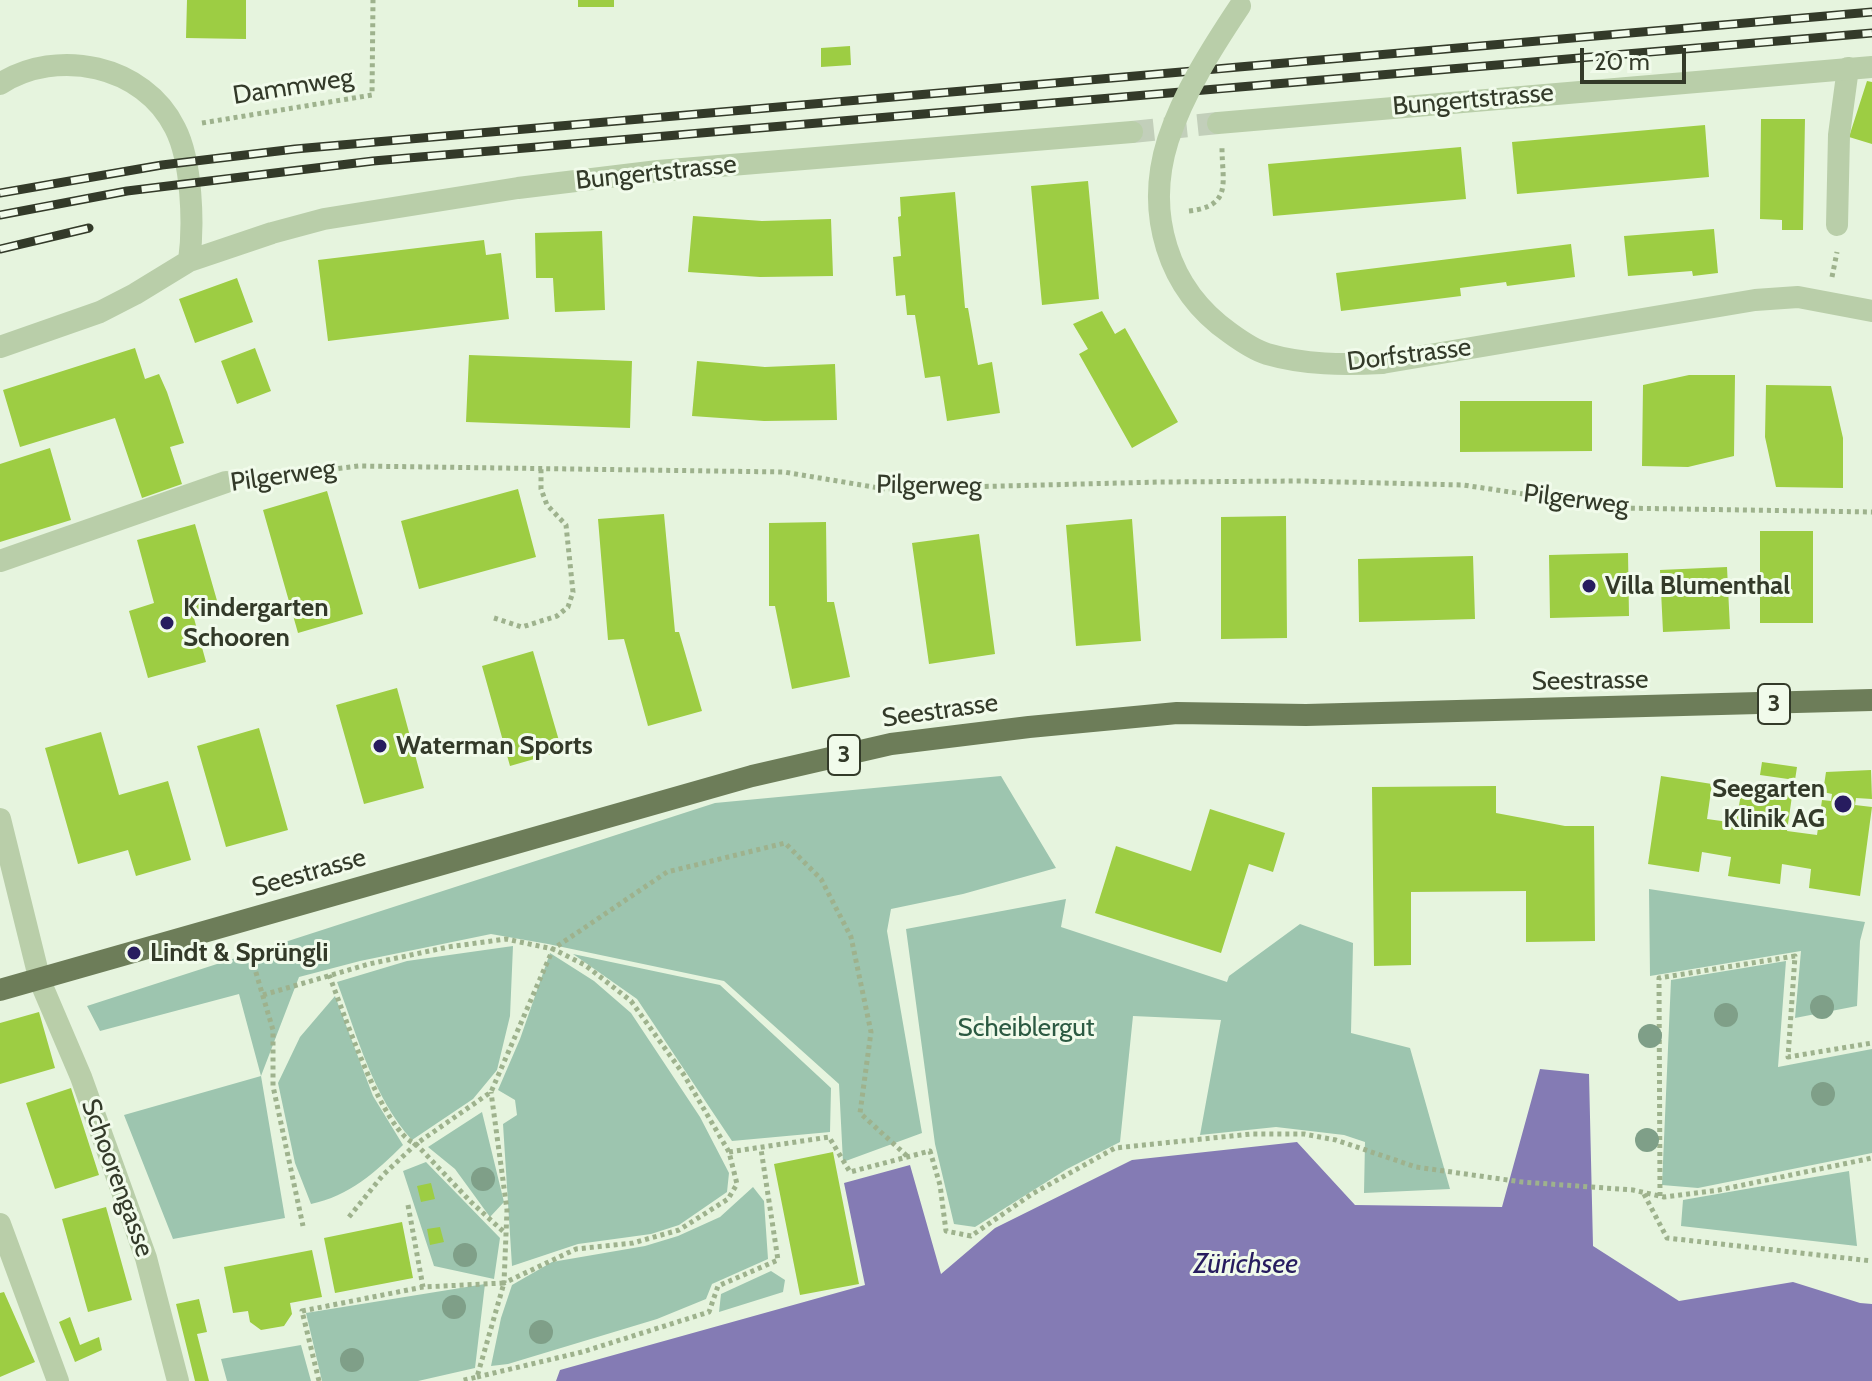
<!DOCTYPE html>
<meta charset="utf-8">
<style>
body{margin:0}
#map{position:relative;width:1872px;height:1381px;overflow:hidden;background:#e6f4de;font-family:Cabin,sans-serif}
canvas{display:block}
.scale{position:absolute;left:1580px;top:48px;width:106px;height:36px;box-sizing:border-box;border:4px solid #333a29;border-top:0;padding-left:10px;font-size:24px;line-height:28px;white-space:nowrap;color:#333a29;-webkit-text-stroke:6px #f1fbeb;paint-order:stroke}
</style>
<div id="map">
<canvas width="1872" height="1381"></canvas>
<div class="scale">20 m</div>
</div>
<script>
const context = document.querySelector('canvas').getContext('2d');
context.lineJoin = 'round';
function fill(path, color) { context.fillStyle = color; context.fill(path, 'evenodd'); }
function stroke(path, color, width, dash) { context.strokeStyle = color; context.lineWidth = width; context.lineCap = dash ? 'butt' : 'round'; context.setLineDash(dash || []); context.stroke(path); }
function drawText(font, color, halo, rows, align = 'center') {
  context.font = font + ' Cabin,sans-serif'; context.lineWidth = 6; context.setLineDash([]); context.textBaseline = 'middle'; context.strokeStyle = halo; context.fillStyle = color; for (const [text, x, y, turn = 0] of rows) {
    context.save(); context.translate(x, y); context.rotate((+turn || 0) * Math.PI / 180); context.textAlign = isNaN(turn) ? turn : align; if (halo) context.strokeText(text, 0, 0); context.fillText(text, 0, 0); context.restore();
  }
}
fill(new Path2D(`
 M1001,776L1056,868L963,894L891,909L887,931L922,1133L843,1162L839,1084L724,981L548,944L491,934L360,961L299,977L261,1076L285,1218L173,1239L124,1115L261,1076L239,994L100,1031L87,1006L715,803Z
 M1649,889L1865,922L1860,941L1857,1006L1795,1018L1801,951L1650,976Z
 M1066,899L1061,927L1227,982L1229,976L1300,924L1353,943L1351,1033L1410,1048L1450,1189L1364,1193L1365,1142L1344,1135L1276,1127L1200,1135L1221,1020L1133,1016L1120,1142L1067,1169L975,1227L954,1224L935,1144L906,929Z
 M513,946L510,1016L497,1070L473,1099L412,1140C373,1097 357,1035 337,982L407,961Z
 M550,953L594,981L631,1013L700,1117L729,1173L727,1192L679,1225L651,1234L578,1244L512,1266L503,1124L517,1115L515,1100L498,1090L520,1039Z
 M573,954L720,985L831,1088L830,1132L732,1141L637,999Z
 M1786,961L1778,1067L1872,1049V1153L1698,1188L1662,1185L1671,980Z
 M335,996L373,1096L403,1145C376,1172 349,1196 311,1204L295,1163L278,1083L300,1037Z
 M482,1112L504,1202L490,1217L455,1169L428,1147Z
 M426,1162L500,1238L494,1279L434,1266L403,1171Z
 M1849,1171L1857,1246L1681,1226L1683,1200Z
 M753,1187L764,1201L768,1259L712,1284L706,1299L657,1319L508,1364L491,1366L501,1318L512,1285L552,1262L645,1246L678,1236L720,1217Z
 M771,1271L785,1280L783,1292L719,1312L721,1294Z
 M485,1284L475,1368L418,1381H322L306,1313Z
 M301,1345L311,1381H227L221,1359Z`), '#9dc5af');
fill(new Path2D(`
 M1540,1069L1589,1074L1593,1246L1679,1301L1793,1282L1860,1303L1872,1304V1381H556L560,1370L865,1285L844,1183L910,1165L941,1274L995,1228L1132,1160L1297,1142L1355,1205L1502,1207Z`), '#847bb4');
fill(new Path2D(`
 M187,0H246V39L186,38Z
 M578,0H614V7H578Z
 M850,46L851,65L821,67V48Z
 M1867,81L1872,82V144L1849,137Z
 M1761,119H1805L1803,230H1782V220L1760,219Z
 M1705,125L1709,177L1517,194L1512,142Z
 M1461,147L1466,199L1273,216L1268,164Z
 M1088,181L1099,299L1042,305L1031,186Z
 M955,192L965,308H968L978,365L992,362L1000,413L947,421L940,376L925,378L915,315H907L905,295L896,296L893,257L901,256L898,217L901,216L900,197Z
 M693,216L762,221L831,219L833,276L760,277L688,272Z
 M1714,229L1718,273L1693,276L1692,271L1628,276L1624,236Z
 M602,231L605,310L555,312L553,278H536L535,233Z
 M484,240L486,255L501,253L509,319L328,341L318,260Z
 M1571,244L1575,277L1507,286L1506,282L1460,288L1461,296L1341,311L1336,273Z
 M237,278L253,322L195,343L179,299Z
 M1102,311L1115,334L1125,328L1178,422L1132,448L1079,354L1088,349L1073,324Z
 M135,348L145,379L159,374L167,392L184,443L170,447L182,484L142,498L115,418L20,447L3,390Z
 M255,348L271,391L237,404L221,361Z
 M469,355L632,361L630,428L466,422Z
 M697,361L765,367L835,364L837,420L764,421L692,416Z
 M1689,375H1735L1734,456L1688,467L1642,466L1643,385Z
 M1766,385L1831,386L1843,438V488L1776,487L1765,437Z
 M1460,401H1592V451L1460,452Z
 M50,448L71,520L0,542V464Z
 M518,489L536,557L419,589L401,521Z
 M327,491L363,614L298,633L263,510Z
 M664,514L675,632H679L702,711L648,726L624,639L608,640L598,519Z
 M1286,516L1287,638L1221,639V517Z
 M1132,519L1141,641L1076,646L1066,525Z
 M826,522L827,602H834L850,677L792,689L775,606H769V523Z
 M195,524L218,604L192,611L206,662L148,678L129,611L154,603L137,540Z
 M1760,531H1813V623H1760Z
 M979,534L995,654L929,664L912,543Z
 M1628,553L1629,616L1550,618L1549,555Z
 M1473,556L1475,619L1359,622L1358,559Z
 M1727,567L1730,629L1663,632L1660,570Z
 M533,651L562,751L510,766L482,666Z
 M397,688L424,788L364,804L336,705Z
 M259,728L288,830L226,847L197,746Z
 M101,732L119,795L168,781L191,860L136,876L128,850L78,864L45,748Z
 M1762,762L1797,767L1795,780L1760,775Z
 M1871,770L1872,799L1856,798L1855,805L1872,807L1860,896L1809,888L1811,869L1782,864L1780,884L1728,876L1731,857L1702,852L1699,872L1648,864L1661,776L1712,784L1707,819L1736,823L1742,788L1792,796L1787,831L1817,835L1822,800L1831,801L1832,794L1823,792L1826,772Z
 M1496,786V813L1565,826H1594L1595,941L1526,942V891L1411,892V965L1374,966L1372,787Z
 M1210,809L1285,833L1273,872L1249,864L1221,953L1095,913L1116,846L1191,871Z
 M39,1012L55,1068L0,1084V1023Z
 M71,1088L99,1175L55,1189L26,1103Z
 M833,1152L859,1284L800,1295L774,1164Z
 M431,1183L435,1199L421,1202L417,1186Z
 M106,1207L132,1300L88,1312L62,1219Z
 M402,1222L413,1278L335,1293L324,1238Z
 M440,1227L444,1242L430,1245L427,1229Z
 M312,1250L322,1297L290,1303L292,1314L284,1326L261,1330L250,1322L248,1311L233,1313L224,1267Z
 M4,1292L35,1362L0,1377V1293Z
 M199,1299L207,1332L197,1334L209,1381H195L176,1304Z
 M70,1317L80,1345L99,1337L102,1350L75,1362L59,1322Z`), '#9dcd43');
stroke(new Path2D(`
 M1132,132L1218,123`), '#c2cfba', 22, [22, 11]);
stroke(new Path2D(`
 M202,123L372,95L373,0
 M1189,211C1233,206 1222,182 1222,148
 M1832,277L1837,252
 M251,479L359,466L784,472L885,489L1160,482L1301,481L1463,485L1618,508L1872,512
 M494,618L522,627L557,616L568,607L573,592L566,525L547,505L541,489V467
 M249,949L273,1030V1086L303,1226
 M329,975C343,1010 383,1133 416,1144L471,1202L505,1233
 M263,995L369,964L448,947L506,939L553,949L585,965L631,1001L684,1075L729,1152L737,1184L728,1199L679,1230L633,1243L576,1249L504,1283L507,1210L491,1092
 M729,1152L829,1137L850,1172L930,1151L940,1185L946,1231L971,1236L1032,1194L1115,1148L1251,1134H1304L1336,1140L1416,1167L1522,1182L1633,1190L1664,1197L1719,1190L1872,1158
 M1644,1194L1667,1238L1872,1261
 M1660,1196L1659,978L1795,956L1788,1057L1872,1043
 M408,1205L423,1287L504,1283L477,1377L460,1381
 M349,1217L383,1175L416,1144L491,1092L553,949L667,872L785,843L821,879L851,937L871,1032L860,1113L908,1157
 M477,1377L582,1352L709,1312L718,1286L778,1260L761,1149
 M319,1381L302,1311L423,1287`), '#9eb28d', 5, [4, 4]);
stroke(new Path2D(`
 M1837,225L1839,135L1848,68
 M0,561L226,482
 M0,1224L58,1381`), '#b9cea9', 22);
stroke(new Path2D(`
 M0,84C57,47 144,65 175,128C192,161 194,225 189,261L135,294L100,312L0,347
 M1218,123L1872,67
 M189,261L272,233L324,219L518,188L658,171L1132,132
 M0,819L40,981L81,1077L146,1258L178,1381`), '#b9cea9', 22);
stroke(new Path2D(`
 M1382,363L1755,300L1798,297L1872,311`), '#b9cea9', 22);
stroke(new Path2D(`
 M0,990L752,776L891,744L1029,727L1177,713L1306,715L1872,700`), '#6d7d59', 22);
const rail = new Path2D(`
 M0,193L162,165L295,149L1872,12
 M0,215L127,191L373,161L1872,33
 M0,249L89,228`);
stroke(rail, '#333a29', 9);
stroke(rail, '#f1fbeb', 6, [18]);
stroke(new Path2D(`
 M1240,6C1212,48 1184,92 1168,140C1145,213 1167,289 1230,333C1241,341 1254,350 1267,354C1305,365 1344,365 1382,363`), '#b9cea9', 22);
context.fillStyle = '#7f9f88';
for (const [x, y] of [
 [1822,1007],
 [1726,1015],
 [1650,1036],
 [1823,1094],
 [1647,1140],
 [483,1179],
 [465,1255],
 [454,1307],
 [541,1332],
 [352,1360]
]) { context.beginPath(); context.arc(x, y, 12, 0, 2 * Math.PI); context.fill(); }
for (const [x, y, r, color] of [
 [1589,586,8,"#271c5f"],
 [167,623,8,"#271c5f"],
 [380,746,8,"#271c5f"],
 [1843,804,10,"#271c5f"],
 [134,953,8,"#271c5f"]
]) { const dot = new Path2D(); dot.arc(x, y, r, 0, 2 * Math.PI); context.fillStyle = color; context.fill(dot); stroke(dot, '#f1fbeb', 3); }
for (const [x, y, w] of [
 [1774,704,32],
 [844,755,32]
]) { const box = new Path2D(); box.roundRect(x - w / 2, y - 20, w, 40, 6); context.fillStyle = '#f1fbeb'; context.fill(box); stroke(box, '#333a29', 2); }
drawText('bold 24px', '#333a29', null, [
 ["3",1774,704],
 ["3",844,755]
]);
drawText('26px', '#333a29', '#f1fbeb', [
 ["Dammweg",293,87,-9],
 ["Bungertstrasse",1473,100,-5],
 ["Bungertstrasse",656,173,-6],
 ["Dorfstrasse",1409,355,-7],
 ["Pilgerweg",283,476,-8],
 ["Pilgerweg",929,486,1],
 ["Pilgerweg",1576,500,7],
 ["Seestrasse",1590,681,-1],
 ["Seestrasse",940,711,-8],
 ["Seestrasse",309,873,-16],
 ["Schoorengasse",117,1178,70]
]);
drawText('bold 26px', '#333a29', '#f1fbeb', [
 ["Villa Blumenthal",1605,586],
 ["Kindergarten",183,608],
 ["Schooren",183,638],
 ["Waterman Sports",396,746],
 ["Seegarten",1825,789,"right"],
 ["Klinik AG",1825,819,"right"],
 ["Lindt & Sprüngli",150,953]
], 'left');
drawText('26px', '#2b5a42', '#f1fbeb', [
 ["Scheiblergut",1026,1028]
]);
drawText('italic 28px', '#271c5f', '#f1fbeb', [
 ["Zürichsee",1246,1265]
]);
</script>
